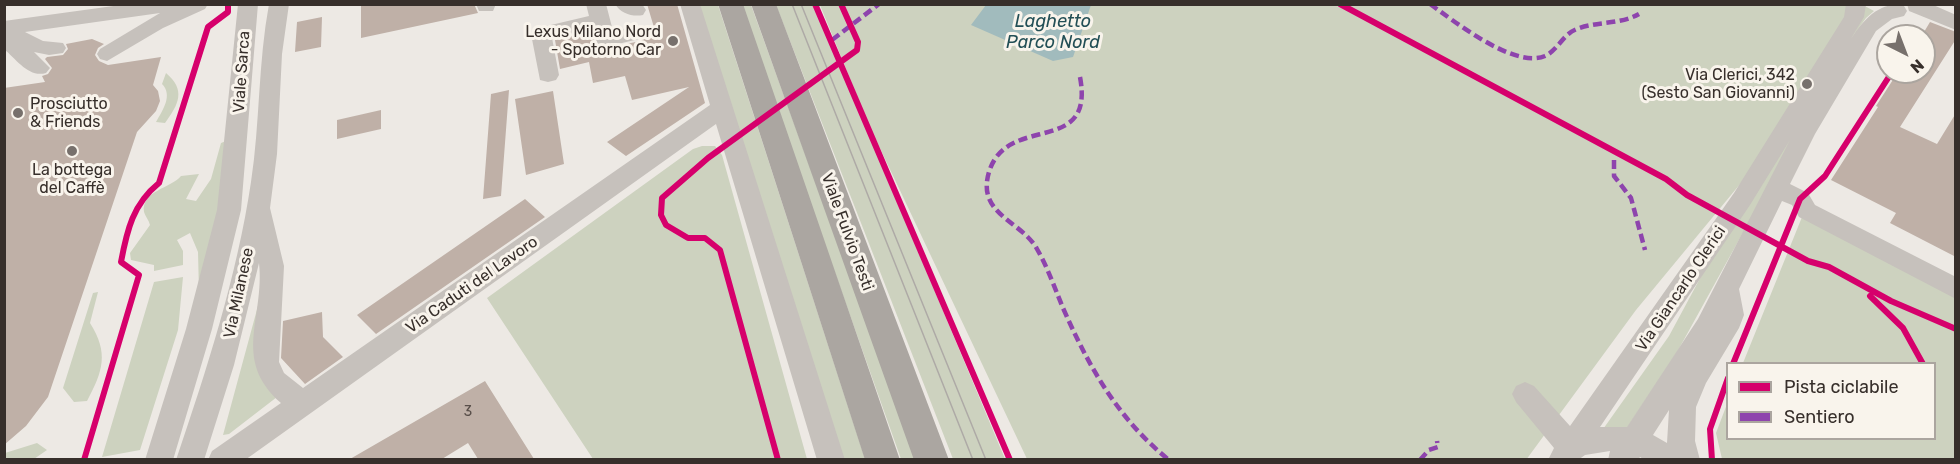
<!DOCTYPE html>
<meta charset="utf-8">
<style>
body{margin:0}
#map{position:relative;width:1960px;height:464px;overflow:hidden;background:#ede9e4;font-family:Rubik,sans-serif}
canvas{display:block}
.frame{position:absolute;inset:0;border:6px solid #372f2b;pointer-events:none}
.legend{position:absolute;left:1726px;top:362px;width:210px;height:78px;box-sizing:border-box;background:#f9f4ec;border:2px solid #aba59f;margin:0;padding:8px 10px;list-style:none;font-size:18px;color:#372f2b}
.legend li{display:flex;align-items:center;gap:12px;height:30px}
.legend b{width:30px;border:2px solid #aba59f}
.north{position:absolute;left:1876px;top:24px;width:60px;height:60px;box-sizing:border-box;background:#f9f4ec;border:2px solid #aba59f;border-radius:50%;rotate:138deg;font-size:16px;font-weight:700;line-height:24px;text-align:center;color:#372f2b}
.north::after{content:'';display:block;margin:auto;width:21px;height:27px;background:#77706c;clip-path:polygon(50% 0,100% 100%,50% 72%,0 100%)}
</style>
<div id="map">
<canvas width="1960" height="464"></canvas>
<div class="frame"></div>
<ul class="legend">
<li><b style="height:8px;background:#d6006c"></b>Pista ciclabile</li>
<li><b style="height:8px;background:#8e44ad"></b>Sentiero</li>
</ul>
<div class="north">N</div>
</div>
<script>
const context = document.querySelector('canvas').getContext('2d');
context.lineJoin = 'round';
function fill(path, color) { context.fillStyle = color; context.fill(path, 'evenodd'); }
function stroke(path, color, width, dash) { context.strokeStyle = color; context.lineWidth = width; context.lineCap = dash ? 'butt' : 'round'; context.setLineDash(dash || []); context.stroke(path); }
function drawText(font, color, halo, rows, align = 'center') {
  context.font = font + ' Rubik,sans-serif'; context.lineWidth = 6; context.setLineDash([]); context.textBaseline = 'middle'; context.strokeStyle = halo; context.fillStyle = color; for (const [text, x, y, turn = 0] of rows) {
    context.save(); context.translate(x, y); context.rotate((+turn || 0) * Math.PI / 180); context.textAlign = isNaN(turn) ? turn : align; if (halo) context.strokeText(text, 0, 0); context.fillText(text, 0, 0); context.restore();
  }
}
fill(new Path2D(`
 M697,5H718L865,459H839Z
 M740,5H751L916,459H901Z
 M776,5H815L1005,459H953Z
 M820,5H1848V14L1750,172L1636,310L1526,460L1027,459L869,125Z
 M1863,5L1874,11L1866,18L1847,44L1676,354L1623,434L1601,432L1669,336L1711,258Z
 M166,73C186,90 179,104 165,123L156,122C163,110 173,95 162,84Z
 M226,141L219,209L199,292L198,252L190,233L177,240L183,251V265L154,271V265L131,260L130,253L150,225C149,220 145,216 144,212C141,191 171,188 181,176L199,174L186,199L196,201L211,179L221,143Z
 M702,146H715L722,155L807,459H593L487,298L693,149Z
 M1802,217L1955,283V459H1722L1716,433L1727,404L1728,438H1934V364L1743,363Z
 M183,277L178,330L140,450L102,457L154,282Z
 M262,291L277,397L229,434L223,435Z
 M98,292L90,323C109,353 103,371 87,401L74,402L63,388L93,293Z
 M37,443L47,450L34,459H5V453Z`), '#cdd2bf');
fill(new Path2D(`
 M986,5V4L1091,5L1073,57L1053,61L971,25Z`), '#a1bbbd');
fill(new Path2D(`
 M361,4H474L478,13L361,38Z
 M647,4H677L705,103L626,156L607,142L689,87L632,100L625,76L593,83L589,62L560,69L555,40L591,32L596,46L604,49L640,41L643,37L656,34Z
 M322,17L321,47L295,52L297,22Z
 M1930,22L1956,32V39L1900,127L1937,144L1956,113V257L1890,223L1896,213L1831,180L1878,107L1876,106L1898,72H1924V32Z
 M92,39L104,44L98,48L95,55L99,61L108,65L161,57L153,85L158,91L160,101L156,111L137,132L48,397L26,426L4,445V88L45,82L42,76L48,74L52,68L45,59L47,57L63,55L68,49L66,44Z
 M509,90L501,196L483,199L491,94Z
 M553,91L564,164L526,175L515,99Z
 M381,110V129L337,139V120Z
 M525,199L545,217L376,334L357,315Z
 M322,312L323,337L343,357L305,384L281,358L283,321Z
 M485,381L534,459H478L468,443L442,459H350Z`), '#bfb0a7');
fill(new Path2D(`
 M128,4H208L205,9L163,28L107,61L100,59L97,54L100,49L160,13L25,32L43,41L63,43L66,48L63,53L49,55L34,52L50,68L46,73C29,78 17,60 4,49V21Z
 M238,4H258L241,210L212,329L173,460H145L186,329L217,210Z
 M269,4H289L282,54L277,154L270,208L284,266L279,362L284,373L303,388L710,105L680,4H700L845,460H817L716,124L245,460H208L212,451L281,403C231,359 265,318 259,263L234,365L204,460H176C207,369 237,276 251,182C260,123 258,63 269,4Z
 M476,4H496L493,11H479Z
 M586,4H606L613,31L632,27L639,29L642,34L639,39L605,47L598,45L592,29L552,38L559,75L556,80L548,82L540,80L531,34L534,29L589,16Z
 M615,4H642L646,10L643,15C633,17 621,14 615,4Z
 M1846,4H1866L1864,17L1850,40C1862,22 1879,0 1904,6L1907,11L1904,16L1892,19L1876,31L1815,134L1790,184L1808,193L1815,205L1956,277V299L1799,217L1792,205L1782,201L1739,289L1744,315L1739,328L1706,383L1696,407L1695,441L1700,460H1645L1640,457L1638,460H1608L1610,451L1585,455L1578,460H1548L1554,448L1516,402L1512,394L1516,386L1525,382L1534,386L1570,426L1734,193L1844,17ZM1790,140L1698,319L1627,427H1600L1750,205ZM1669,410L1667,443L1653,435Z
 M1907,4H1931L1956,15V30L1909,11Z`), '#c6c1bc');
fill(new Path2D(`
 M718,4H743L900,460H865Z
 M751,4H776L949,460H914Z`), '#aba6a1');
stroke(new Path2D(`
 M792,4L973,460
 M801,4L986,460`), '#aeaaa6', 1.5);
stroke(new Path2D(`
 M1430,4C1454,21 1514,69 1545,56C1558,50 1563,34 1577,29C1597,21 1619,25 1639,14
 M832,40L879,4
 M1080,77C1095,156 1010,114 990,169C974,214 1021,220 1037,249C1048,268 1055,289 1063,308C1089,367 1118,419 1169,460
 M1614,160V176L1631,198L1645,250
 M1420,460L1429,450L1438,447L1437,441`), '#8e44ad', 4.5, [9, 4.5]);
stroke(new Path2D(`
 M815,4L1010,460
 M1340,4L1666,179L1687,195L1808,261L1829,267L1891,301L1956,329
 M1870,296L1903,328L1923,364
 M1733,364L1800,199L1825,176L1892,72
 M84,460L139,275L121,262C127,230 133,204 159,183L208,27L228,12V4
 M778,460L720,250L705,238H688L666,225L661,215L662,198L708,158L857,50L858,42L841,4
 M1712,460L1710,429L1728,378`), '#d6006c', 6);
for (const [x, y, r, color] of [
 [673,41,6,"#77706c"],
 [1807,84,6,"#77706c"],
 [18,113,6,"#77706c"],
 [72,151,6,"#77706c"]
]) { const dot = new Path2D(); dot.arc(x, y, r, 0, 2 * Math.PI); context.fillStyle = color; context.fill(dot); stroke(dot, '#f9f4ec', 2); }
drawText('14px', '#594f4a', null, [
 ["3",468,412]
]);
drawText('16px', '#372f2b', '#f9f4ec', [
 ["Lexus Milano Nord",661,32],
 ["- Spotorno Car",661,50],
 ["Via Clerici, 342",1795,75],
 ["(Sesto San Giovanni)",1795,93],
 ["Prosciutto",30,104,"left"],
 ["& Friends",30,122,"left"],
 ["La bottega",72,170,"center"],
 ["del Caffè",72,188,"center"]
], 'right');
drawText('16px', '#372f2b', '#f9f4ec', [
 ["Viale Sarca",242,72,-86],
 ["Viale Fulvio Testi",847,232,70],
 ["Via Caduti del Lavoro",472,285,-35],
 ["Via Giancarlo Clerici",1681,289,-56],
 ["Via Milanese",239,293,-78]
]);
drawText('italic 18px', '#234f56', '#f9f4ec', [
 ["Laghetto",1053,22],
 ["Parco Nord",1053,43]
]);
</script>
